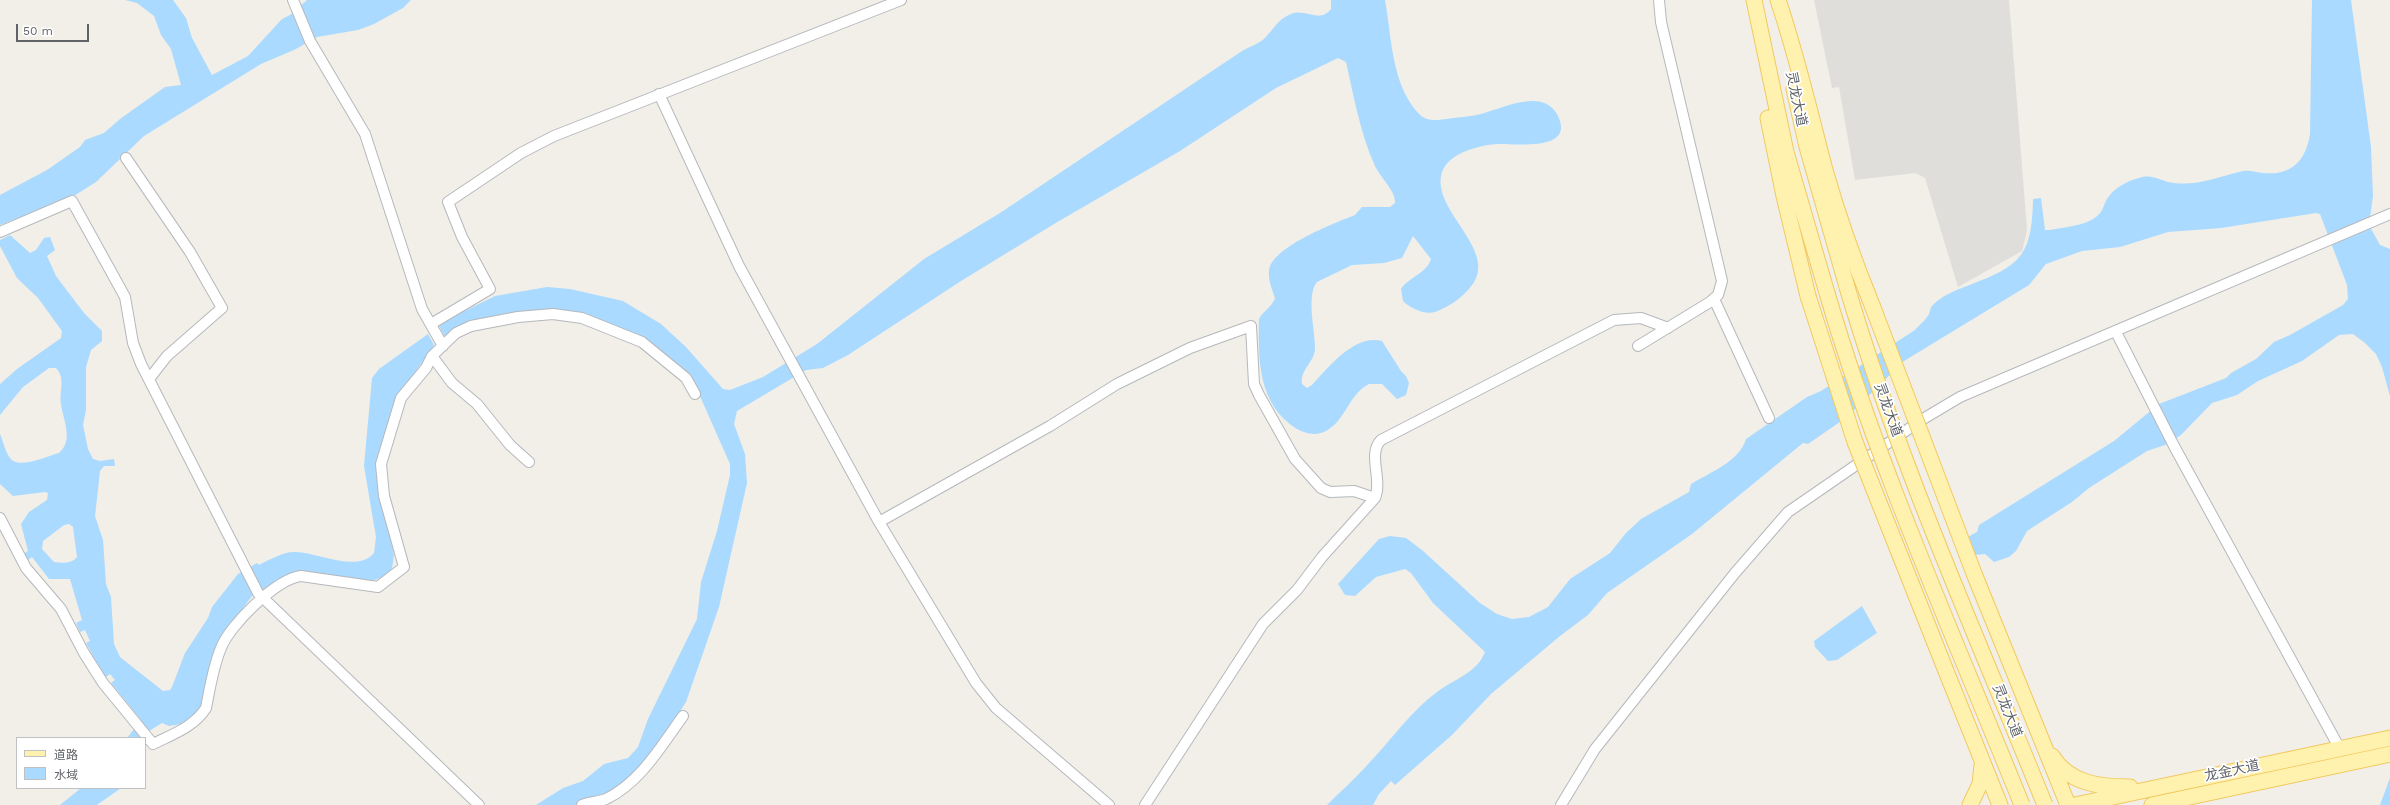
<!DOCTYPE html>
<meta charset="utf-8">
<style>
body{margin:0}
#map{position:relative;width:2390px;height:805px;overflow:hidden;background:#f1efe8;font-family:"Work Sans","Noto Sans SC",sans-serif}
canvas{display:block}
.legend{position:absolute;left:16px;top:737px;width:130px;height:52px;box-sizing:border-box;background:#fff;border:1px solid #bfc1c3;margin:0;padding:5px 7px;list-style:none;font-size:12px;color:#5f6368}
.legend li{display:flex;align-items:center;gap:8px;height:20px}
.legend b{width:20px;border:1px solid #bfc1c3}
.scale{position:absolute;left:16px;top:24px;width:73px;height:18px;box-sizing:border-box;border:2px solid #5f6368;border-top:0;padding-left:5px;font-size:12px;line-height:14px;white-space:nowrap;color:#5f6368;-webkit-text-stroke:3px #fff;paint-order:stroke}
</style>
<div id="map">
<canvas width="2390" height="805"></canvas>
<ul class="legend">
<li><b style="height:5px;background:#fff2af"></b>道路</li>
<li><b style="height:11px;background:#aadaff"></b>水域</li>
</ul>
<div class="scale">50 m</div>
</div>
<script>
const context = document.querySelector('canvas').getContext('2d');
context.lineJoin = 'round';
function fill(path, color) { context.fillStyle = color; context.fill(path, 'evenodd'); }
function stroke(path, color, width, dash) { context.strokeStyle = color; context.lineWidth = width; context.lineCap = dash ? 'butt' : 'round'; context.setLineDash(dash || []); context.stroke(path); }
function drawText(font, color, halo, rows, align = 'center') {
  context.font = font + ' "Work Sans","Noto Sans SC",sans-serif'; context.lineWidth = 3.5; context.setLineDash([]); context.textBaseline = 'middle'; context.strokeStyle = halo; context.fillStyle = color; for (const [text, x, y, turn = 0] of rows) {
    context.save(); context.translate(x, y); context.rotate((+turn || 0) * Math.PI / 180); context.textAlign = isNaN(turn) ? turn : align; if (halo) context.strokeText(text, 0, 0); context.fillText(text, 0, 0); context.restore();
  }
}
fill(new Path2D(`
 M1814,0H2009L2027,230L2022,251L1958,287L1925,178L1915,173L1855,180L1839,87L1832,88Z`), '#e0deda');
fill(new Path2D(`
 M125,0H173L186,18L192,38L212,75L248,56L282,19L290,15L307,0H411L403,8L374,24L358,30L317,37L294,50L261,64L144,136L96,182L69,199L0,225V195L47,170L80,147L85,140L104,133L120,119L165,87L181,85L171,49L161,35L154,16L137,3Z
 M1331,0H1385C1392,38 1391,85 1420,115C1428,122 1437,120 1447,119C1458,117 1470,117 1481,114C1506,107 1548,85 1560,121C1570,152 1510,143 1496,144C1476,146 1445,154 1441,176C1434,214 1504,254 1468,290C1459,300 1448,307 1435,312C1424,315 1410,308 1403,301L1401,289C1409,277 1427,273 1431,259L1413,236L1402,258L1384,263L1352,265L1317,282C1306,295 1315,330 1315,348C1315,362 1300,369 1302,384L1307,388L1312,385C1329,367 1354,334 1382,341L1401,371L1406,376L1409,383L1406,395L1397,399L1382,384H1369C1349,394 1346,420 1326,431C1316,436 1306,434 1297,429C1258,405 1258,360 1259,319C1263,311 1272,307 1275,298C1272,289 1268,280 1269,271C1271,247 1335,223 1355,215L1362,207H1390L1395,203C1396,191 1380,177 1375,166C1360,133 1354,97 1346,62L1338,58L1276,88L1180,151L1059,221L961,281L848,355L823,368L806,370L737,411L734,424L745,454L747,483L719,607L686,702L661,741L632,777L608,792L576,805H536L563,788L583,781L604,764L628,758L638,747L648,719L697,619L701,582L717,531L730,475V464L695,385L649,343L564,314L463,326L445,337L438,324L495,296L547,287L570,289L623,301L661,324L686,347L723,389L730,390L763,377L817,344L924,259L1000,213L1242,51C1249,47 1258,44 1264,39C1272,31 1279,18 1291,14C1306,8 1319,24 1331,9Z
 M2312,0H2351L2371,147L2373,196L2369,225L2380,245L2390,249V396L2382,367L2376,354L2365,343L2353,334L2339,335L2302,361L2258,381L2237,395L2212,403L2181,435L2165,445L2147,451L2089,488L2072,502L2027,531L2016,551L2009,557L1994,562L1985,554L1973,555L1966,538L1977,532L1979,525L2114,441L2159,404L2226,378L2231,373L2256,359L2274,342L2290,335L2343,305L2348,299L2347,285L2320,214L2316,213L2221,228L2168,232L2120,247L2082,251L2046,264L2029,285L1904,361L1847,417L1808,444L1803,443L1692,534L1607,593L1588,615L1560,636L1491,694L1452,735L1395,785L1391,781L1379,794L1373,805H1327C1341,791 1357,777 1370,762C1392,739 1411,711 1437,692C1454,679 1477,673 1485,652L1433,603L1411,573L1405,569L1376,577L1355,596L1345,595L1338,584L1379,539L1390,536L1406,538L1422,550L1480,603L1497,614L1512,619L1529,617L1548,607L1570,579L1610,553L1626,533L1641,519L1689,492L1691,484C1709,473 1740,461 1746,439L1807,397L1821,391L1915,330C1919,325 1926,320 1929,314C1930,312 1930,308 1932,306C1939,297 1956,290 1967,286C2020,266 2032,257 2033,199L2041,198L2045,230H2050C2064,227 2085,226 2096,217C2103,212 2103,206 2107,199C2114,188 2127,181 2139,178C2152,173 2162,182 2174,183C2197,186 2218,177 2239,172C2248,169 2255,172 2263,173C2292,176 2306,160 2310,134Z
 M10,235L30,253L36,250L44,238L50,237L55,250L47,256L56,276L84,313L102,331V341L91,350L86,367V410L83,425L88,449L93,459L100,461L114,459L115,466H104L100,471L95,516L103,540L106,584L111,597L114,644L120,657L163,691L170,690L172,687L185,653L208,618L212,607L238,574L257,563L259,565C269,560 283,552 294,552C316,551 356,574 374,553L376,537L364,466L372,378L379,369L428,334L434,345L395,402L379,488L394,555L392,569L381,578L371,581L295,571L252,596L221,638L203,709L187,723L169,726L162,723L141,736L142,738H127L141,720L111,683L115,680L110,674L106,677L103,674L86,643L90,641L85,630L80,632L76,623L82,620L70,579H49L32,557L27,561L23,554L28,551L21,524L29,512L47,500L48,493L45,492L13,496L0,484V434C3,441 5,451 10,458C19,470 47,456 59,453C74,440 63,420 61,404C59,392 66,378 56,368H49L23,387L0,415V384L17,369L61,338L62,331L38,298L17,278L0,246V240ZM69,524L73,527L77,557C72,564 62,563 54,562L42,549L43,541L64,525Z
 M1862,606L1877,633L1837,660L1828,661L1815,647L1814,641Z
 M2390,778V805H2380Z
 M81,788H121L97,805H60Z`), '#aadaff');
const minor = new Path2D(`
 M293,0L310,41L365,134L422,309L443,346
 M659,94L739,266L879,522L976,683L996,708L1109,805
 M126,158L190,252L222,308L167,356L149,379
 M0,232L72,201L125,297L133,343L141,364L258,593L479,805
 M1714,299L1769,418
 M431,324L490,289L462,237L448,202L521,153L554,136L901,0
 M2116,332L2174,446L2340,749
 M1638,346L1710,302L1718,295L1722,281L1661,22L1659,0
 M432,356L452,383L477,404L510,445L529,462
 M0,518L26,568L61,609L84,653L103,683L153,744C173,734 194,727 206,708C210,688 213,667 221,648C229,626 276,579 301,576L378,587L404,567L384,496L381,464L401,398L426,368L432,356L456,333L471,326L518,317L553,314L582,318L642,342L686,378L695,394
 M879,522L1050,426L1117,384L1190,348L1251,326L1254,384L1259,395L1295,459L1321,488L1330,492L1354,491L1375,498
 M582,805C590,802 598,802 606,799C640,783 662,745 683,716
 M1145,805L1263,624L1297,590L1322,557L1375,498C1383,480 1367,454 1381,440L1614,320L1641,318L1668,328
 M1561,805L1595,749L1735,573L1788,512L1923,419L1960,397L2390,214`);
const primary = new Path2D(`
 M1754,0L1786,152L1827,293
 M1778,0C1797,56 1810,113 1825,170C1838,216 1854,261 1872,305
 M1794,89L1807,147L1847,287
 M1768,118L1784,196L1808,296
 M1975,576L2068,805
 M1946,671L2000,805
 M2052,756C2069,784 2100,787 2130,787
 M1970,805L1980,784L1982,765
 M2075,805L2390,738
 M2152,805L2390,754`);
stroke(minor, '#b5b8bc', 12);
stroke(primary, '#f2c960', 17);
stroke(minor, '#fff', 10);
stroke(primary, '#fff2af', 15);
const primaryBridge = new Path2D(`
 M1847,287C1899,464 1976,634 2045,805
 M1827,293C1878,468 1954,636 2022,805
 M1808,296L1855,442L1946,671
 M1872,305L1975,576`);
stroke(primaryBridge, '#f2c960', 17, []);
stroke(primaryBridge, '#fff2af', 15);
drawText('14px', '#5f6368', '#fff', [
 ["灵龙大道",1796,99,78],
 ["灵龙大道",1888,410,70],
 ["灵龙大道",2007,711,68],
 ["龙金大道",2232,771,-12]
]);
</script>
